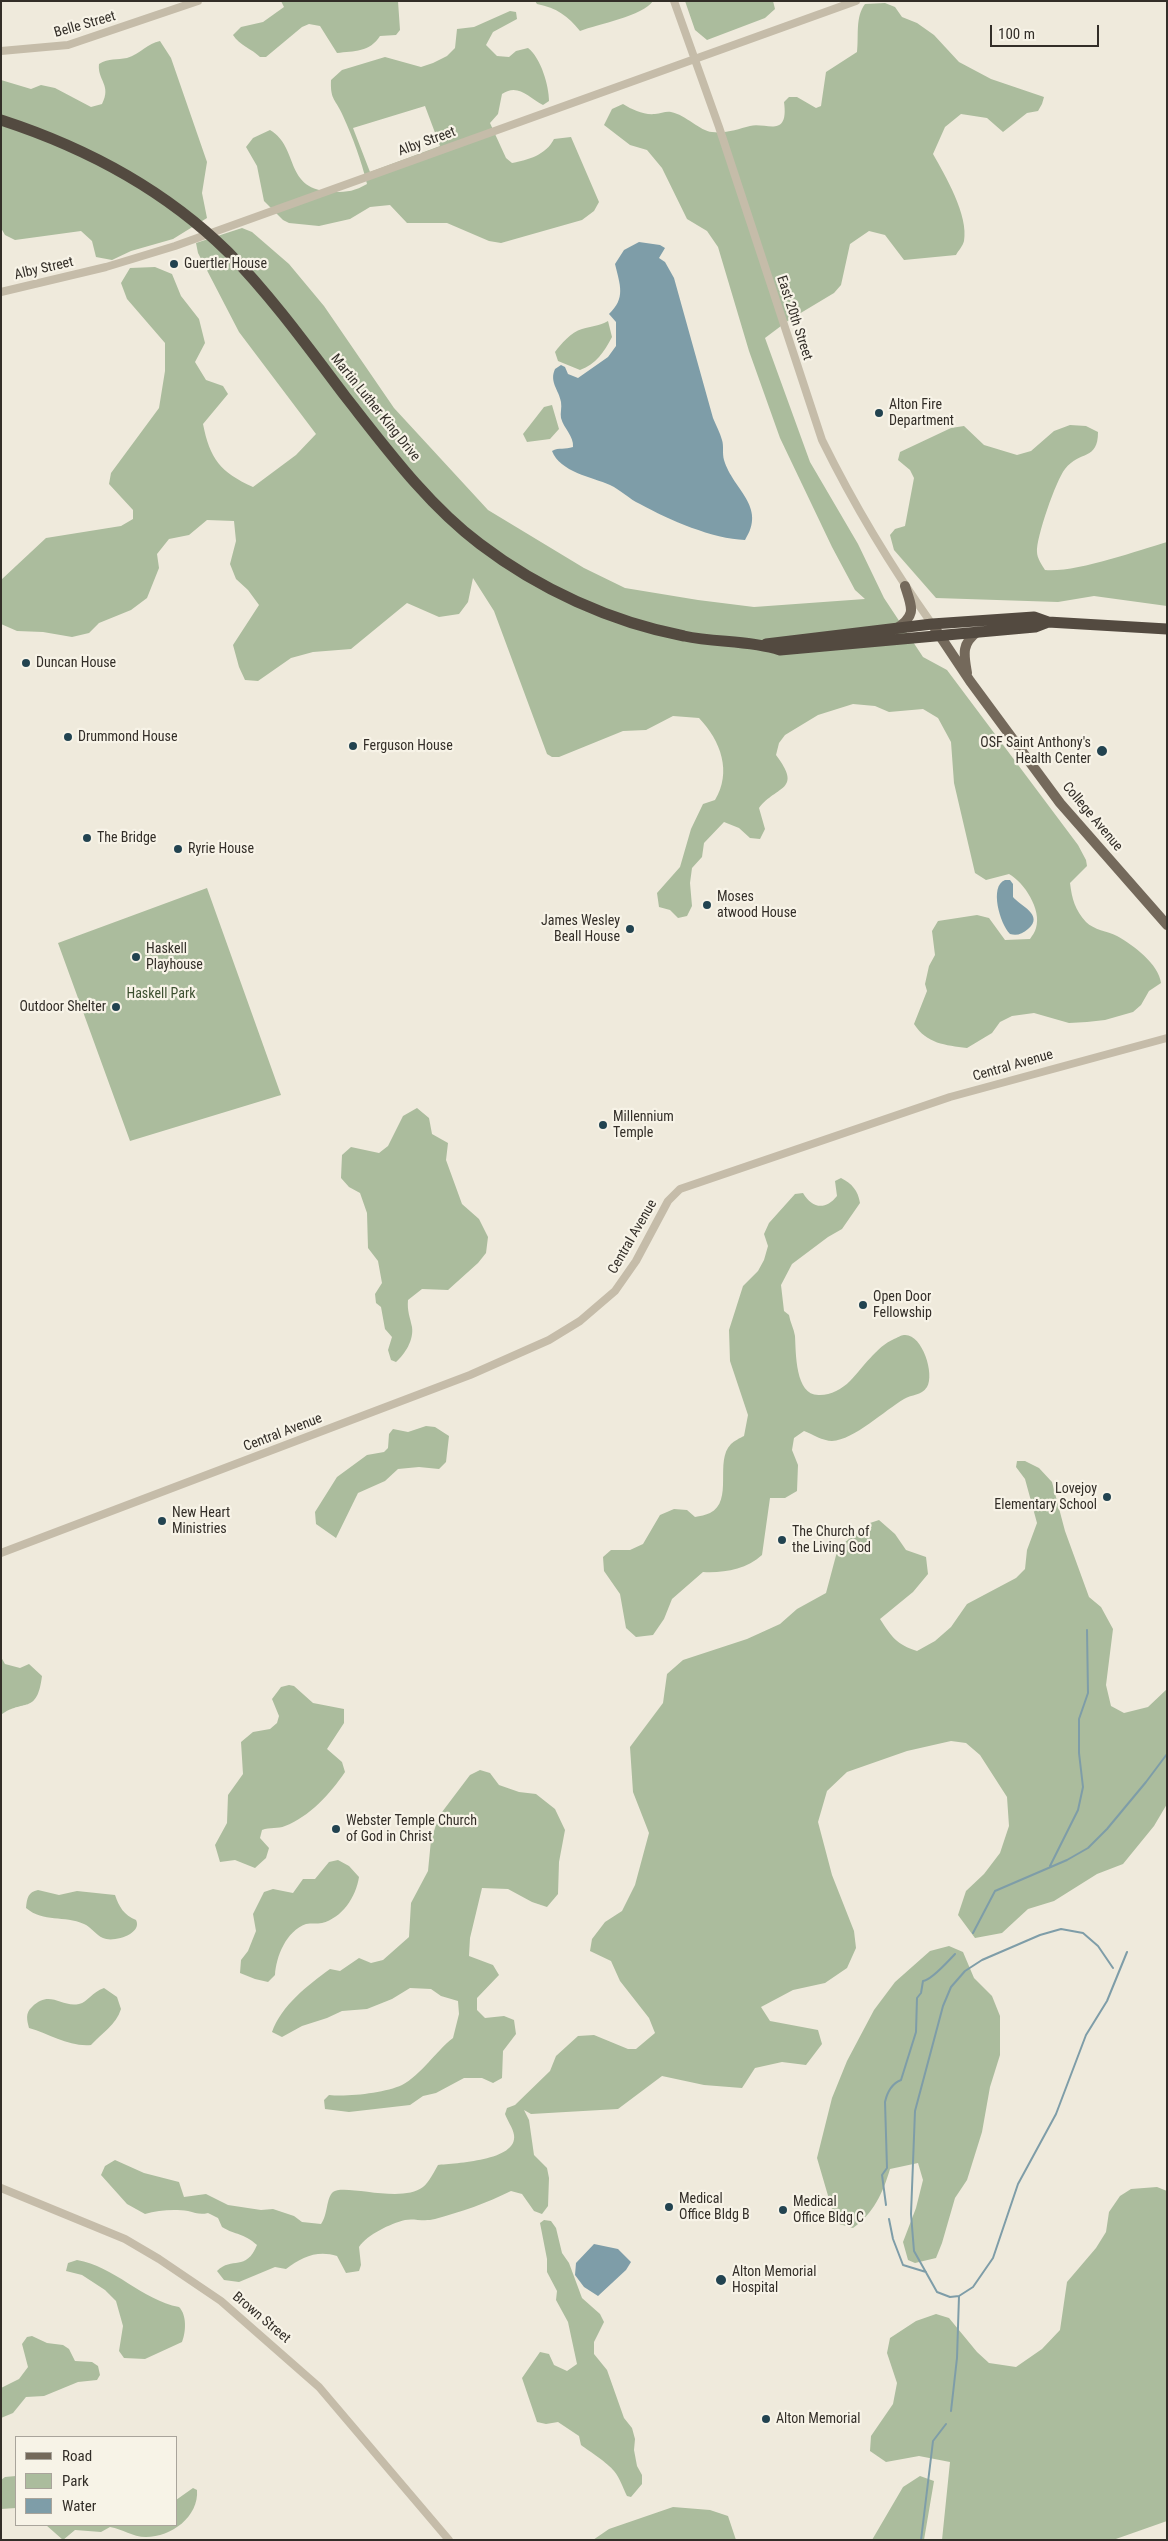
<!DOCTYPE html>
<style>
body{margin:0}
#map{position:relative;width:1168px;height:2541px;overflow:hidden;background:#efeadc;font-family:"Roboto Condensed",sans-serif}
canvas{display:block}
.frame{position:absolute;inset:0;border:2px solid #332e28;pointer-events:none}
.legend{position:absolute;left:15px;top:2436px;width:162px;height:90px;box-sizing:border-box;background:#f7f3e7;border:1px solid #a9a49b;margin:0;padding:6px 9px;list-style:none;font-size:15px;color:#332e28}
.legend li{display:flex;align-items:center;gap:10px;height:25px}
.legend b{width:25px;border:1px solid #a9a49b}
.scale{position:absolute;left:990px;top:25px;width:109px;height:22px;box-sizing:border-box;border:2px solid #332e28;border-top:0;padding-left:6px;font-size:15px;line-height:18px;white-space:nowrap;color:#332e28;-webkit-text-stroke:4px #f7f3e7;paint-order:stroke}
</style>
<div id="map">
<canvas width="1168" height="2541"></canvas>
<div class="frame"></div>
<ul class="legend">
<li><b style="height:6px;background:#74695b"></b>Road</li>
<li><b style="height:14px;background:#abbc9d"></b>Park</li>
<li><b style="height:14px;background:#7e9da8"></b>Water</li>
</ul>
<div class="scale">100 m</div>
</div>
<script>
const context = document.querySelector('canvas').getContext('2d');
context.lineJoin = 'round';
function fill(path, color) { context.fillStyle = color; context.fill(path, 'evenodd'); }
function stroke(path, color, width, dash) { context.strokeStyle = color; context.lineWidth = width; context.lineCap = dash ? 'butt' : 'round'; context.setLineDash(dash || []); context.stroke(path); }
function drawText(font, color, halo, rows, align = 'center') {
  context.font = font + ' "Roboto Condensed",sans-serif'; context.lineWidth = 4.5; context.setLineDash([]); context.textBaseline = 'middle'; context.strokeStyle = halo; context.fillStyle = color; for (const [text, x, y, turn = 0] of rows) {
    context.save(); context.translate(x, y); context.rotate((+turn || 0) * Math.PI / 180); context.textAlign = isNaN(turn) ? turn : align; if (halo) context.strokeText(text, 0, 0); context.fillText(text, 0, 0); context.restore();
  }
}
fill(new Path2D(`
 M281,1H398L400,30L396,35L380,36C370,52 354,51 337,53L320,26L309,24L302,27L266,57H260C252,49 239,45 233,35L241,27L263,22L284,7Z
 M535,1H653C643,16 598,24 580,31C568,16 557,8 537,4Z
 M685,1H773L775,9L765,18L707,40L695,30Z
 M885,3L895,7L902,17L917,23L934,35L959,62L991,79L1044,97L1042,104L1038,111L1027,113L1003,132L987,118L961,114L945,127L933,154C945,175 969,216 964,241C963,246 958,251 956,255L904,260L885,235L869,231L850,244L841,285L834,293L789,320L765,338L810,462L858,544L884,598L923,657L947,670L1078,845L1086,860L1087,866L1070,883C1072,899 1075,910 1086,922C1094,930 1107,931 1117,936C1133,945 1159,964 1161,983L1149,991L1141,1005L1133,1012L1105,1020L1087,1022L1069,1023L1034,1013L1012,1016L1000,1022L992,1033L967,1048C945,1045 927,1044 914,1024L927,991L925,984L929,966L935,955L932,931L938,921L977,915L989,918L1005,940L1030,939C1032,936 1035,932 1036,928C1042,910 1024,882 1009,874L986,880L975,873L954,783L951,742L938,718L923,709L889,712L875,706L853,704L818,715L785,735L779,743L776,755C803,791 777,785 759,808L765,829L760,839L750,838L739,828L724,822L704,843L702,857L692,868L690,883L692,906L687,916L678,918L670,910L659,907L657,893L680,867L691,829L703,804L715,800C732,772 721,741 699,718L673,716L646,730L623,731L559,757H552L547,754L494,611L473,578L468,602L459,614L439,617L407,603L351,649L313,652L291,658L258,681L245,680L239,667L233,645L259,605L248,590L236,579L230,564L236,541L234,521L207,520L189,535L169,539L157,554L159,568L147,598L131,610L99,623L89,633L72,637L43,632L17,631L1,624V580L46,538L121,526L133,519V510L109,484L111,473L159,408L165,371V343L127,299L121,283L130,268L155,267L172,274L181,296L199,319L205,343L195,362L206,380L223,386L228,394L203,424C210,459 220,472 253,487L296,455L316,434L239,332L198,253L196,243L242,228L252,232L289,264L324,306L394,408L488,510L584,568L625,588L698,600L754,607L865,599L855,590L832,547L780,438L749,351L718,247L707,231L687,219L662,168L647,150L630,145L604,125L612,109L623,104C633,110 643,115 655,114C661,114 665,111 671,112C686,115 700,131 712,132C725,134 738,129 750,126C766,122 789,139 784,102L789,97H797L816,108L821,106L826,72L857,52C859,36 855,17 865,4Z
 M510,11L516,12L517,19L493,32L486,45L497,56L509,57L516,51L528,48C541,58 549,86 549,101L543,105C528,97 518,83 502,94L498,114L490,123L506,158L512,163C528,160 546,155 554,139L571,137L599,202L594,211L582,220L501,243L489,241L447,223H407L390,205L370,207L350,219L319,226L289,223L283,220L264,201L257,166L246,147L253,138L270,130C301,149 282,190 334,192C348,192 355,191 367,184C361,160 353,138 343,116C336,99 330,101 331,80L342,70L385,57L421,67L433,63L447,56L455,48L457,29L474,27ZM425,106L440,146L370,172L353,128Z
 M160,41L171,58L207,162L202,193L207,218L173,239L131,251L112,260L96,257L92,241L81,231L15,240L5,235L1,228V80L31,89L41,85L55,88L91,107L102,104C112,85 97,80 99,64C109,58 117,60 127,58C140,54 148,43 160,41Z
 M608,321L612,337C604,352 596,364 580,370L558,361L555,352C561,344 571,332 582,329C592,326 599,326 608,321Z
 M552,405L559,429L550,439L527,442L523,434L544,407Z
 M1070,425L1086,426L1098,432C1098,461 1080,450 1065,469C1056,480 1036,538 1037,552C1037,558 1042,565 1045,570C1075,573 1136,551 1167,542V606L1094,596L1058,602L936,598L894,550L890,535L895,529L905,526L914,478L910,470L898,460L900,452L951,428L964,426L984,445L1017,455L1031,451L1054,431Z
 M207,888L281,1095L130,1141L58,943Z
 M417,1108L429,1118L432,1134L448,1143L446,1160L462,1204L479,1219L488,1237L486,1253L478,1263L448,1290L422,1289L408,1300C407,1311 410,1317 412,1327C414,1340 405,1354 396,1362L391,1360L388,1350L392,1337L385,1329L381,1307L376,1303L375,1294L382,1283L378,1261L368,1248L367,1213L360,1193L349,1187L341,1178L342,1155L351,1147L379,1153L388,1146L403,1116Z
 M841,1178C852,1184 858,1190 860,1203L842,1229L828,1237L792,1264L781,1285L784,1311L789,1315C790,1322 794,1329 795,1336C796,1353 795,1397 820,1395C831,1395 842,1389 850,1381C863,1368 876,1347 894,1339C897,1338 901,1335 904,1335C922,1333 935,1374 927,1387C921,1396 912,1394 904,1399C885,1410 854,1440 832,1441C823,1441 812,1434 804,1431L794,1438L792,1450L798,1465L797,1491L785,1498H770L762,1555C746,1570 723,1573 703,1572L672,1599L664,1619L653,1635L636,1637L626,1628L620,1594L604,1571L603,1557L611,1550H630L643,1544L660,1515L674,1509L687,1510L695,1517C700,1516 706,1515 710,1513C734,1501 714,1461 731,1444C734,1441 740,1438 744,1436L748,1415L730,1361L729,1330L743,1286L758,1271L764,1260L768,1246L764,1234L769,1223L795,1194L803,1193C812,1208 825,1211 837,1196L835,1181Z
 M426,1426L435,1427L449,1436L446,1462L439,1469L419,1467L398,1469L385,1481L358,1493L336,1538L316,1524L315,1512L337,1477L367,1455L384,1452L388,1448L389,1434L393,1429L408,1432Z
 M1017,1461H1025L1039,1468L1052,1482L1065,1531L1089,1597L1101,1607L1113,1629L1106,1685L1111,1706L1124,1713L1148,1707L1167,1689V1804L1154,1826L1123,1864L1097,1874L1054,1901L1028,1909L1002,1933L975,1938L958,1915L966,1891L984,1874L1000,1853L1009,1826L1007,1797L980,1755L966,1743L951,1741L907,1751L847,1772L827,1791L818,1822L832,1875L854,1931L856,1948L847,1968L825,1983L793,1990L761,2007L770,2021L818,2030L822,2044L806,2065L782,2062L755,2068L742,2088L704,2085L662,2076L618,2109L531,2114L524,2110L529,2120L534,2155L547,2168L549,2178L548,2206L542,2214L534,2211L522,2194L511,2191C487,2203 461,2212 435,2219C423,2222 414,2218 405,2220C390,2224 368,2234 359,2247L361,2265L359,2271L346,2273L337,2256C317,2250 302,2257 286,2269L275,2267L239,2282L224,2280L217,2271C232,2256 246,2272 257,2245C242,2232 237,2236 222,2227L218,2218L208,2213C200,2215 196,2213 188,2211C175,2209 158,2210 145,2214L127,2204L101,2175L105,2166L115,2160L144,2173L179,2182L184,2197L206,2194L228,2205L261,2210L273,2209L294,2216L302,2222L321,2224C328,2215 326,2198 333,2192C344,2183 401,2204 423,2187C429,2182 434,2172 438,2165C455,2163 518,2161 514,2135C513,2128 507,2120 505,2114L507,2108L515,2105L550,2071L556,2056L578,2036L594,2035L628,2049H636L655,2033L649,2018L620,1981L611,1961L590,1951L592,1939L605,1922L622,1911L635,1885L649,1833L633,1792L630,1747L663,1703L667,1674L683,1660L747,1639L780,1624L797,1609L826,1593L838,1548L867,1524L879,1520L895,1534L906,1550L926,1557L928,1574L913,1592L880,1619C891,1636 897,1645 917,1651L935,1641L951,1627L967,1604L1016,1578L1025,1569L1027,1550L1037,1523L1025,1479L1016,1467Z
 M1,1657L5,1664L20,1668L29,1664L42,1676C37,1716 23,1698 1,1715Z
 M289,1685L294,1686L313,1703L344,1709V1723L327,1749L342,1762L345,1772C330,1794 309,1817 285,1826C278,1829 270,1827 262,1830L260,1838L269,1848L266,1858L255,1868L235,1860L220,1862L215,1845L227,1823L228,1795L243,1774L241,1742L253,1732L270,1729L277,1723L279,1716L272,1699L281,1687Z
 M480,1770L490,1773L499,1785L519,1792L536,1794L555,1809L565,1830L559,1862L558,1894L547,1907L532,1902L508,1889L482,1888L470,1938L469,1956L493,1965L499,1975L477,1998V2010L485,2018L504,2016L514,2020L516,2034L503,2051L502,2078L493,2083L482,2078H464L436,2093L423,2096L410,2105L349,2112L325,2109L324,2100L329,2095C348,2097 385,2093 402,2085C421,2075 436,2051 453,2038L459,2014L458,2001L441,1996L431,1989L410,1988L392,1999L367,2009L342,2011L327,2018L302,2026L282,2037L272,2032C281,2006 308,1985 330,1969L340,1971L359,1958L371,1963L383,1960L409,1937L411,1903L428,1871L431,1840L439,1816L470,1775Z
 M338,1860L349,1866L359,1877C356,1897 342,1918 322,1923C317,1924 311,1923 306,1924C286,1931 276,1957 275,1975L268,1982L255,1979L240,1973L241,1960L248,1951L256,1931L253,1914L264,1892L273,1889L293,1893L303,1879H315L329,1862Z
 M38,1890L59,1895L77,1891L115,1895C119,1907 124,1915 136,1920C143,1934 113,1943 103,1938C96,1935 91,1927 84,1924C64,1915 44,1923 26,1908C27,1898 28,1892 38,1890Z
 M949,1946L963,1952L974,1978L992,1996L1000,2016V2055L990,2087L982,2132L967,2180L955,2198L942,2243L936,2258L915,2263L908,2260L903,2242L916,2208L923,2180L918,2163L890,2169C883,2193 873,2214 853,2228L836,2223L817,2158L832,2098L847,2061L874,2010L895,1982L930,1951Z
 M104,1988L117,1997L121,2009C116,2025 102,2033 91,2045C69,2047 50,2034 29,2028C27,2020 25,2013 32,2007C50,1989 61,2008 79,2004C88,2002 92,1992 104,1988Z
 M1157,2187L1167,2191V2521L1113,2540H942L950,2462L919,2456L886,2462L870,2451L871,2436L893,2404L897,2383L887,2353L890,2338L916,2321L936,2314L949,2318L977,2352L989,2363L1016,2367L1042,2349L1060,2330L1067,2282L1096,2248L1106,2232L1109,2212L1120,2196L1131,2189Z
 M544,2220L551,2221L556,2228L562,2253L569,2263L582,2298L600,2314L604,2322L594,2342V2354L607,2370L624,2418L632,2428L635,2439L634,2450L637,2466L642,2475V2484L631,2497L627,2496C623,2488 620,2478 614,2471C608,2463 589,2451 581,2445L579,2436L558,2422L546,2424L537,2422L522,2378L540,2352L549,2354L554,2365L567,2371L577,2364L568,2322L556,2300L557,2291L547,2272V2259L540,2223Z
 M77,2260C114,2266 142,2300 179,2307C187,2315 186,2332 182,2342L145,2359L124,2358L119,2351L123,2326L116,2301L105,2290L82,2275L66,2271L68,2263Z
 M32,2336L47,2343L63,2345L69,2349L75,2361L92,2362L98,2366L100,2375L97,2380L78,2382L44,2396L26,2397L13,2413L1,2418V2388L19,2379L28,2367L22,2344L27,2337Z
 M16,2476V2508L1,2509V2480L5,2477Z
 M920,2476L934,2481L924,2540H872L903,2487Z
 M193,2488L197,2490C199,2517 171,2537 146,2537C132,2537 123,2529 110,2527L101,2532L75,2530L63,2540L46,2525H176V2500Z
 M673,2507L710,2510L728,2516L736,2540H593L609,2529Z`), '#abbc9d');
fill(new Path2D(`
 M639,242L660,245L665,248L659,258L665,262L674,278L713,418C716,425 720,433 722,440C724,446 722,453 724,460C733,490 767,506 745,540C713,539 669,520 640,504C629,499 621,490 610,485C592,477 560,472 552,451C559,447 565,450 573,447C574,436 564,429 561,418C560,413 562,408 561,402C559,390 549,382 555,369L561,365L565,367L568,374L578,378L608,357L616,346V322L609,314C626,298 620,285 615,264L624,250Z
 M1005,880H1010L1013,884V897C1019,905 1045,915 1028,929C1022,934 1017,936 1010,934C1000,924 989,886 1005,880Z
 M594,2244L618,2249L631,2262L626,2270L598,2296L584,2287L575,2275L576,2263Z`), '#7e9da8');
stroke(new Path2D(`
 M1050,1866L1078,1810L1083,1787L1079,1753V1719L1088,1693L1087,1630
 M973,1933L995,1891L1067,1860L1088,1848L1107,1829L1146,1782L1167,1754
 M1113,1968L1098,1946L1083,1933L1061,1929L1040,1935L982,1960L965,1971L951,1987L943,2006L915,2111L911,2214L914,2251L937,2292L950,2297L959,2296L973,2287L993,2258L1018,2184L1056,2114L1086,2035L1107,2001L1127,1952
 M886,2205L882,2175L887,2168L885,2102C887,2093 891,2084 901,2080L916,2032L917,1998L921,1993L923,1981C932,1980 948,1961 955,1954
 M889,2219L893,2239L903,2265L926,2272
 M951,2411L957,2358L959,2296
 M921,2540L933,2441L946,2424`), '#7e9da8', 2);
stroke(new Path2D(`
 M674,1L719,127L822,440C854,505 890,565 932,624
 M1,51L68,45L198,1
 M1,292L106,267L175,246L856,1
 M1,1553L470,1375L549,1340L580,1321L615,1291L636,1261L668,1201L680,1189L950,1097L1167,1038
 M1,2188L125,2239L159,2259L221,2301L319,2387L449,2540`), '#c5bca9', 8);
stroke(new Path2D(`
 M932,624L970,681L1060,803L1167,925
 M896,629C917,615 912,608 905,586
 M967,673C964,655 961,644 977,632`), '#74695b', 10);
stroke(new Path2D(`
 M1,120C84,147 165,190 228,252C271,296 308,347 345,396C386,448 427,504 480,544C539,589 611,622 684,636C716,643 749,640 780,650L1035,627L1048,622
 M766,644L932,624L1034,617L1048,622L1167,629`), '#534a40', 11);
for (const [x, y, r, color] of [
 [174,264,5,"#224350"],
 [879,413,5,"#224350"],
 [26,663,5,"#224350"],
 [68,737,5,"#224350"],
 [353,746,5,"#224350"],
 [1102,751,6,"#224350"],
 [87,838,5,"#224350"],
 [178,849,5,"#224350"],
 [707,905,5,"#224350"],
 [630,929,5,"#224350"],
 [136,957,5,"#224350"],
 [116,1007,5,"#224350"],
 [603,1125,5,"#224350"],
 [863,1305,5,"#224350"],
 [1107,1497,5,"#224350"],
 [162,1521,5,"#224350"],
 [782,1540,5,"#224350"],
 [336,1829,5,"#224350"],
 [669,2207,5,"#224350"],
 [783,2210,5,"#224350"],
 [721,2280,6,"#224350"],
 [766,2419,5,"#224350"]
]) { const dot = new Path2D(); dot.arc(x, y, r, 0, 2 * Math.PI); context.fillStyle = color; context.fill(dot); stroke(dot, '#f7f3e7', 2); }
drawText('14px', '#332e28', '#f7f3e7', [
 ["Belle Street",85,25,-16],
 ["Alby Street",427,142,-20],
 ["Alby Street",44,269,-13],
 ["East 20th Street",794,318,72],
 ["Martin Luther King Drive",375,408,51],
 ["College Avenue",1092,817,50],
 ["Central Avenue",1013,1066,-16],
 ["Central Avenue",633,1237,-60],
 ["Central Avenue",283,1433,-21],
 ["Brown Street",261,2318,40]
]);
drawText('14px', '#332e28', '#f7f3e7', [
 ["Guertler House",184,264],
 ["Alton Fire",889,405],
 ["Department",889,421],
 ["Duncan House",36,663],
 ["Drummond House",78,737],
 ["OSF Saint Anthony's",1091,743,"right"],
 ["Health Center",1091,759,"right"],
 ["Ferguson House",363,746],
 ["The Bridge",97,838],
 ["Ryrie House",188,849],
 ["Moses",717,897],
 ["atwood House",717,913],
 ["James Wesley",620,921,"right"],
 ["Beall House",620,937,"right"],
 ["Haskell",146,949],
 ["Playhouse",146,965],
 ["Outdoor Shelter",106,1007,"right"],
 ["Millennium",613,1117],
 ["Temple",613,1133],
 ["Open Door",873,1297],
 ["Fellowship",873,1313],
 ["Lovejoy",1097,1489,"right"],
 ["Elementary School",1097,1505,"right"],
 ["New Heart",172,1513],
 ["Ministries",172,1529],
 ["The Church of",792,1532],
 ["the Living God",792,1548],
 ["Webster Temple Church",346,1821],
 ["of God in Christ",346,1837],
 ["Medical",679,2199],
 ["Office Bldg B",679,2215],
 ["Medical",793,2202],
 ["Office Bldg C",793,2218],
 ["Alton Memorial",732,2272],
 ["Hospital",732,2288],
 ["Alton Memorial",776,2419]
], 'left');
drawText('14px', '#3c4f2f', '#f7f3e7', [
 ["Haskell Park",161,994]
]);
</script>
